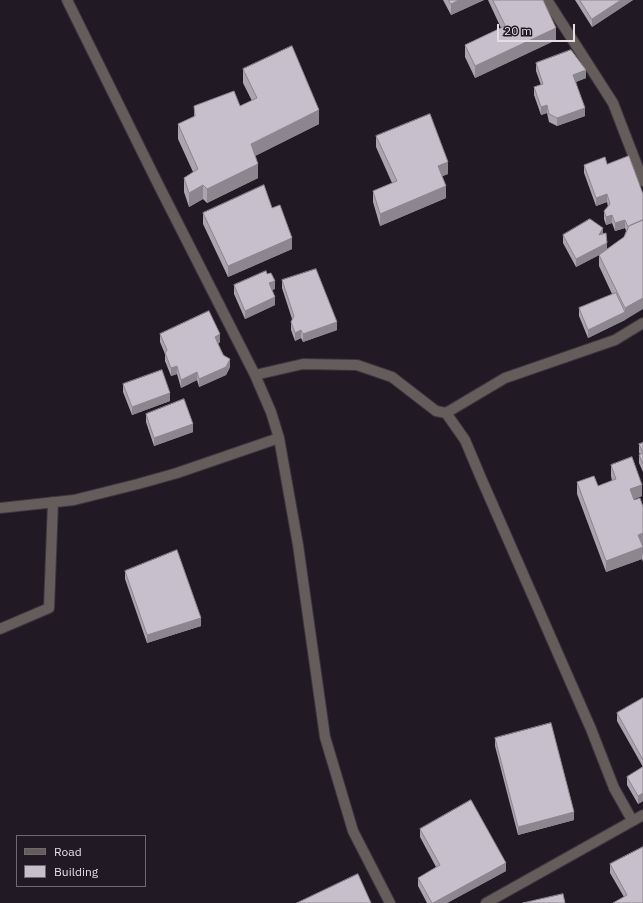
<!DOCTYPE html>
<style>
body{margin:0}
#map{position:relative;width:643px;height:903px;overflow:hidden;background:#211a24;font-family:"IBM Plex Sans",sans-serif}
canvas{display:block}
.legend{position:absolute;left:16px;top:835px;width:130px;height:52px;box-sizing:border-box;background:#211a24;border:1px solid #6f6972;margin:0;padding:5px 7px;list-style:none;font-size:12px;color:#e4dfe6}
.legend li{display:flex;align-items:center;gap:8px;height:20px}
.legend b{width:20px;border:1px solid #6f6972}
.scale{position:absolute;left:497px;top:24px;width:78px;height:18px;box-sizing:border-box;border:2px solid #e4dfe6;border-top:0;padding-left:5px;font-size:12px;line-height:14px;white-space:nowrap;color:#e4dfe6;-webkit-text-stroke:3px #211a24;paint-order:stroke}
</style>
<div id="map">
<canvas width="643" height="903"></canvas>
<ul class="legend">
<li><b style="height:5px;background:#645d5b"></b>Road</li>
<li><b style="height:11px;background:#c8bfcc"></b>Building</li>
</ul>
<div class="scale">20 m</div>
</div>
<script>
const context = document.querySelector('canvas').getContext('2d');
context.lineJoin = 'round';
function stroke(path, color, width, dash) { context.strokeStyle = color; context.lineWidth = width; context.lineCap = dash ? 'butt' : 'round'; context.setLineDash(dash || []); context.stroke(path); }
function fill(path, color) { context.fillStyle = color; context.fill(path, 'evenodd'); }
const minor = new Path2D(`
 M67,0L159,186L255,375L271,412L279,438L298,545L325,737L353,831L390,903
 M547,0L613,103L643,181
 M255,375L303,364L357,365L392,377L436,411L446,413L465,440L481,478L591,729L614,788L632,820
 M446,413L505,378L615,340L643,323
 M0,508L74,500L138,484L177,473L279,438
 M0,629L49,608L53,502
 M486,903L643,815`);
stroke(minor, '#3c363f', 12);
stroke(minor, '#645d5b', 10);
fill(new Path2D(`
 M443,0H484L451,15Z
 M488,0H543L556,40L475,78L465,57V45L501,28Z
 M575,0H633L592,27Z
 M536,63L586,78L576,82L585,116L557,126L549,122L547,113L541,115L534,95V87L541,85L536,71Z
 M243,69L319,124L255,156L258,178L207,203L203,199L189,207L184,192V178L193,172L178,139V124L194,117V106H240L252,101L243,83Z
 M376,136L448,174L442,176L446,198L380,226L373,202V191L392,183L376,147Z
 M607,164L643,194L625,320L588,338L579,316V308L612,294L599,266V255L576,267L563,243V235L603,234L607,249L624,237L626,231L625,228L615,231L612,223L606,225L604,219V211L608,207L607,202L596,206L584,173V165Z
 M272,208L292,249L228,277L203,224V213Z
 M282,280L337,330L303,342L301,338L295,341L291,330V322L292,319L282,288Z
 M234,285L275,289L272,290L275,305L245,319L234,294Z
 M160,334L220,342L218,344L230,367L226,375L199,387L197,380L181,388L177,374L171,376L165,361V354L160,342Z
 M123,384L170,401L132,415L123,392Z
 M146,414L193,432L154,446L146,422Z
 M643,443V472L639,463V455L640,454L639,453V444Z
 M611,465L642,496L634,499V500L643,507V544L642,545L643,555V562L642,559L606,572L577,494V482L598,486L612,481L611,476Z
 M125,571L201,626L147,643L125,579Z
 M643,698V801L638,804L627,785V777L643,767L617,721V713Z
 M495,738L574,820L518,835L495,746Z
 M420,829L506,871L447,903H427L418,886V878L436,867L420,837Z
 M610,864L643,903L624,897L610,873Z`), '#aca4af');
fill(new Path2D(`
 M459,0H484L451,15V4Z
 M621,0H633L592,27V19Z
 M556,28V40L475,78V66Z
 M586,70V78L573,83V75Z
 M547,105V113L541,115V107Z
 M585,108V116L557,126V118Z
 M319,110V124L251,158V144Z
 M448,162V174L438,178V166Z
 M258,164V178L207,203V189Z
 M203,185V199L189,207V193Z
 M446,186V198L380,226V214Z
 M607,194V202L596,206V198Z
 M612,215V223L606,225V217Z
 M625,220V228L615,231V223Z
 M603,228V236L599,235Z
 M292,238V249L228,277V266Z
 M607,243V251L576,267V259Z
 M275,281V289L269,291V283Z
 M275,297V305L245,319V311Z
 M643,298V309L625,320L588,338V330L625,312V308Z
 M337,322V330L303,342V334Z
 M301,330V338L295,341V333Z
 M220,334V342L215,345V337Z
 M230,359V367L226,375L199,387V379Z
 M177,366V374L171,376V368Z
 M197,372V380L181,388V380Z
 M170,393V401L132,415V407Z
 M193,424V432L154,446V438Z
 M642,485V496L630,501V489Z
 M643,533V544L638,546V535Z
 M643,547L642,559L606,572V561Z
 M201,618V626L147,643V635Z
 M643,793V801L638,804V796Z
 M574,812V820L518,835V827Z
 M506,863V871L447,903H433Z`), '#8c868f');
const building = new Path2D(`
 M449,0H459L451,4Z
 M493,0H543L556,28L475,66L465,45L505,26Z
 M580,0H621L592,19Z
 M292,46L319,110L251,144L258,164L207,189L203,185L189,193L184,178L198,169L178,124L195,116L194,106L234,91L240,106L257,98L243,69Z
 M571,50L586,70L573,75L585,108L557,118L549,114L547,105L541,107L534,87L543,84L536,63Z
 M430,114L448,162L438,166L446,186L380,214L373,191L397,181L376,136Z
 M629,156L643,194V220L629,226L628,227L625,220L615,223L612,215L606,217L604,211L610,204L607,194L596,198L584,165L605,157L607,164Z
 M264,185L272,208L280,205L292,238L228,266L203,213Z
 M590,219L603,228L599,235L606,233L607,243L576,259L563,235Z
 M643,220V298L625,308L599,255L624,237L629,226Z
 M316,269L337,322L303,334L301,330L295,333L291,322L294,316L282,280Z
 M266,271L267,274L271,273L275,281L269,283L275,297L245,311L234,285Z
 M616,293L625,312L588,330L579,308Z
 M209,311L220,334L215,337L223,355L230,359L226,367L199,379L197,372L181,380L177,366L171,368L165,353L167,350L160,334Z
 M162,370L170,393L132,407L123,384Z
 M184,399L193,424L154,438L146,414Z
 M643,443V464L639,455L643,453L639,444Z
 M632,457L642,485L630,489L634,500L640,498L643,507V533L638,535L643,547L606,561L577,482L594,476L598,486L616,479L611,465Z
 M177,550L201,618L147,635L125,571Z
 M643,698V760L617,713Z
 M551,723L574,812L518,827L495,738Z
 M643,767V793L638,796L627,777Z
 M471,800L506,863L433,903H432L418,878L440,865L420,829Z
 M643,847V903H613L627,895L610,864Z
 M358,874L371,903H297Z
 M563,894L565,903H523Z`);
fill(building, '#c8bfcc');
stroke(building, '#8c868f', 1);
</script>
